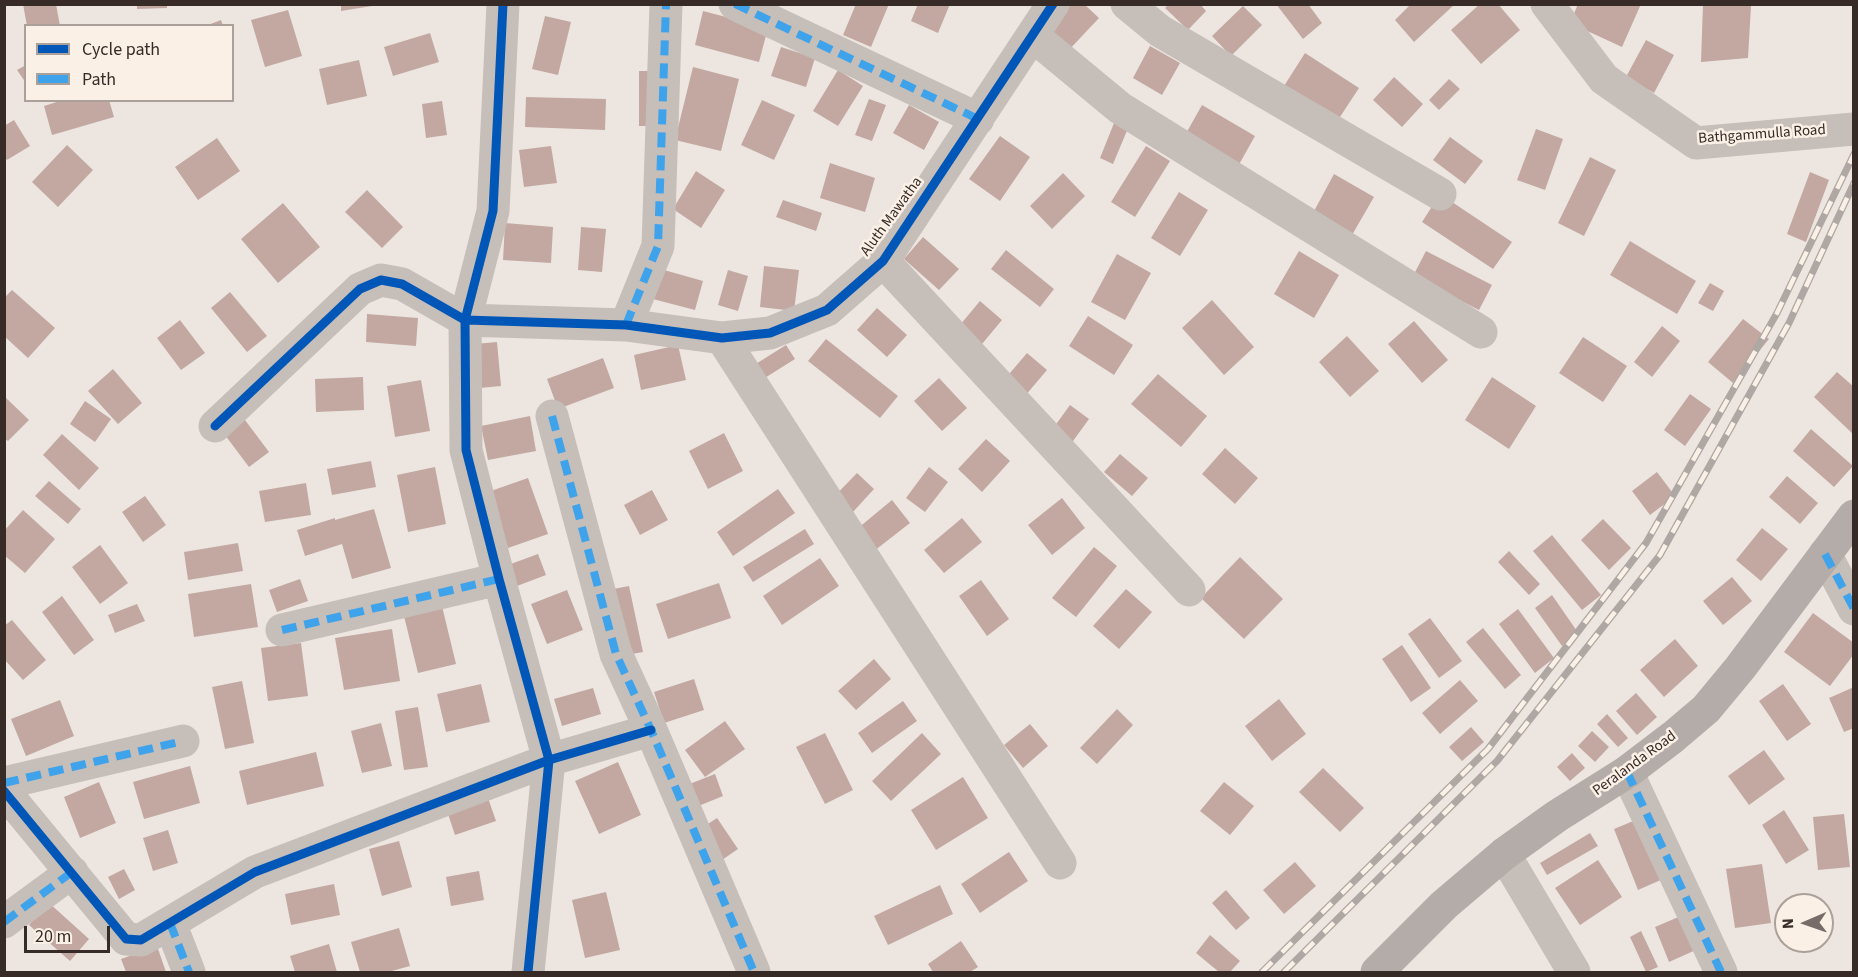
<!DOCTYPE html>
<style>
body{margin:0}
#map{position:relative;width:1858px;height:977px;overflow:hidden;background:#ede6e0;font-family:"Source Sans 3",sans-serif}
canvas{display:block}
.frame{position:absolute;inset:0;border:6px solid #372b27;pointer-events:none}
.legend{position:absolute;left:24px;top:24px;width:210px;height:78px;box-sizing:border-box;background:#faf0e6;border:2px solid #aca19a;margin:0;padding:8px 10px;list-style:none;font-size:18px;color:#372b27}
.legend li{display:flex;align-items:center;gap:12px;height:30px}
.legend b{width:30px;border:2px solid #aca19a}
.north{position:absolute;left:1774px;top:893px;width:60px;height:60px;box-sizing:border-box;background:#faf0e6;border:2px solid #aca19a;border-radius:50%;rotate:268deg;font-size:16px;font-weight:700;line-height:24px;text-align:center;color:#372b27}
.north::after{content:'';display:block;margin:auto;width:21px;height:27px;background:#776c68;clip-path:polygon(50% 0,100% 100%,50% 72%,0 100%)}
.scale{position:absolute;left:24px;top:926px;width:86px;height:27px;box-sizing:border-box;border:3px solid #372b27;border-top:0;padding-left:8px;font-size:18px;line-height:21px;white-space:nowrap;color:#372b27;-webkit-text-stroke:4px #faf0e6;paint-order:stroke}
</style>
<div id="map">
<canvas width="1858" height="977"></canvas>
<div class="frame"></div>
<ul class="legend">
<li><b style="height:8px;background:#0057b8"></b>Cycle path</li>
<li><b style="height:8px;background:#3fa3eb"></b>Path</li>
</ul>
<div class="north">N</div>
<div class="scale">20 m</div>
</div>
<script>
const context = document.querySelector('canvas').getContext('2d');
context.lineJoin = 'round';
function fill(path, color) { context.fillStyle = color; context.fill(path, 'evenodd'); }
function stroke(path, color, width, dash) { context.strokeStyle = color; context.lineWidth = width; context.lineCap = dash ? 'butt' : 'round'; context.setLineDash(dash || []); context.stroke(path); }
function drawText(font, color, halo, rows, align = 'center') {
  context.font = font + ' "Source Sans 3",sans-serif'; context.lineWidth = 5; context.setLineDash([]); context.textBaseline = 'middle'; context.strokeStyle = halo; context.fillStyle = color; for (const [text, x, y, turn = 0] of rows) {
    context.save(); context.translate(x, y); context.rotate((+turn || 0) * Math.PI / 180); context.textAlign = isNaN(turn) ? turn : align; if (halo) context.strokeText(text, 0, 0); context.fillText(text, 0, 0); context.restore();
  }
}
fill(new Path2D(`
 M23,4H56L60,26H27Z
 M137,4H167V8L137,9Z
 M341,4H372V6L341,11Z
 M856,4H889L871,47L843,35Z
 M918,4H950L938,33L911,21Z
 M1069,4H1084L1099,18L1067,52L1044,31Z
 M1169,4H1200L1206,11L1188,30L1165,8Z
 M1276,4H1308L1322,23L1303,39Z
 M1411,4H1455L1414,42L1395,20Z
 M1480,4H1498L1520,30L1481,64L1451,30Z
 M1578,4H1641L1622,47L1570,23Z
 M1703,4L1751,6L1748,58L1701,62Z
 M1243,6L1262,25L1231,56L1212,36Z
 M288,10L302,56L265,67L251,20Z
 M703,11L768,28L759,62L695,45Z
 M545,16L571,22L558,75L532,69Z
 M221,20L223,26H208V25Z
 M430,33L439,62L393,76L384,47Z
 M1646,40L1674,55L1654,93L1626,77Z
 M1150,46L1180,63L1162,95L1133,78Z
 M781,47L815,58L806,87L771,76Z
 M1305,53L1359,88L1338,120L1284,86Z
 M359,60L367,96L327,105L319,69Z
 M26,65V83L17,70Z
 M693,67L739,79L721,151L675,140Z
 M838,70L863,86L838,126L813,111Z
 M639,71H668V126H639Z
 M1394,77L1423,104L1402,127L1373,100Z
 M1449,79L1460,89L1439,110L1429,100Z
 M526,97L606,99L605,130L525,127Z
 M869,99L886,105L872,141L855,135Z
 M63,100H109L114,117L52,135L44,106Z
 M762,100L795,115L774,160L741,145Z
 M442,101L447,135L426,138L422,104Z
 M909,105L939,122L924,150L893,133Z
 M1202,105L1255,136L1237,168L1184,137Z
 M1120,108L1134,114L1113,164L1100,158Z
 M14,120L30,146L7,160L4,156V126Z
 M1536,129L1563,139L1545,190L1517,180Z
 M1000,136L1030,157L1000,201L969,179Z
 M1450,137L1483,161L1465,184L1433,160Z
 M217,138L240,171L198,200L175,167Z
 M67,145L93,170L58,207L32,182Z
 M551,146L557,183L524,187L519,150Z
 M1146,146L1170,161L1135,217L1111,202Z
 M1590,157L1616,170L1584,236L1558,223Z
 M830,163L875,178L865,212L820,198Z
 M696,171L725,190L701,228L673,209Z
 M1810,172L1829,180L1806,242L1787,234Z
 M1063,173L1085,196L1052,229L1030,206Z
 M1334,174L1374,197L1352,235L1313,213Z
 M367,190L403,227L382,248L345,212Z
 M1179,192L1208,210L1180,256L1151,238Z
 M1440,194L1512,242L1493,269L1422,222Z
 M783,200L822,213L816,231L776,217Z
 M283,203L320,247L278,283L241,239Z
 M505,223L553,227L551,263L503,260Z
 M581,227L606,229L602,272L578,270Z
 M923,237L959,269L939,290L904,259Z
 M1630,241L1696,281L1677,314L1610,275Z
 M1006,250L1054,289L1040,307L991,269Z
 M1299,251L1339,275L1314,318L1274,294Z
 M1426,251L1492,285L1479,310L1413,276Z
 M1117,254L1151,273L1125,320L1091,302Z
 M764,266L799,270L794,311L760,307Z
 M657,268L703,281L695,310L649,298Z
 M728,270L748,276L738,311L718,305Z
 M1710,283L1724,291L1713,311L1698,303Z
 M12,290L55,328L28,358L4,336V298Z
 M230,292L267,336L247,352L211,308Z
 M1212,300L1254,347L1224,375L1182,328Z
 M980,301L1002,320L977,350L955,331Z
 M877,308L907,335L887,357L857,330Z
 M367,314L418,318L416,346L366,342Z
 M1088,316L1133,345L1114,375L1069,346Z
 M1743,319L1769,339L1733,383L1708,362Z
 M180,320L205,353L181,370L157,338Z
 M1414,321L1448,360L1422,383L1388,344Z
 M1662,326L1680,341L1652,377L1634,362Z
 M1347,336L1379,371L1350,397L1319,362Z
 M1583,337L1627,366L1603,402L1559,373Z
 M826,339L898,396L880,418L808,361Z
 M497,342L501,386L480,388L475,344Z
 M678,345L686,380L641,390L634,355Z
 M786,345L795,359L752,386L743,372Z
 M1027,353L1047,370L1019,403L999,386Z
 M603,358L614,388L558,409L547,379Z
 M113,369L142,403L118,424L88,391Z
 M1837,372L1854,387V435L1814,397Z
 M1158,374L1207,416L1181,447L1131,404Z
 M363,377L364,410L316,412L315,379Z
 M1492,377L1536,406L1509,449L1465,420Z
 M939,378L967,408L942,431L914,401Z
 M421,380L430,431L395,437L387,386Z
 M1690,394L1711,409L1685,446L1664,430Z
 M4,396L29,420L8,441L4,438Z
 M85,401L111,419L95,442L70,424Z
 M1070,405L1089,419L1060,459L1041,445Z
 M242,416L269,452L249,467L222,431Z
 M530,416L536,451L488,460L481,426Z
 M1811,429L1853,466L1834,487L1793,451Z
 M724,433L743,471L708,489L689,451Z
 M62,434L99,468L79,490L43,455Z
 M986,439L1010,461L982,492L958,469Z
 M1225,448L1258,478L1235,504L1202,474Z
 M1120,454L1148,478L1132,496L1104,472Z
 M371,461L376,487L332,495L327,469Z
 M435,467L446,524L408,532L397,475Z
 M929,467L948,482L925,512L906,498Z
 M1657,472L1675,496L1650,515L1632,491Z
 M857,473L874,489L841,525L823,508Z
 M1787,476L1818,503L1800,524L1769,497Z
 M528,478L548,534L508,548L488,492Z
 M49,481L81,509L68,524L35,496Z
 M306,483L311,515L265,522L259,491Z
 M778,489L795,513L733,556L717,532Z
 M652,490L668,520L640,535L624,505Z
 M145,496L166,525L143,542L122,512Z
 M1062,498L1085,528L1052,555L1028,525Z
 M892,500L910,523L874,551L857,529Z
 M374,509L391,568L352,579L342,544L305,556L297,530L335,518V520Z
 M23,510L55,539L25,573L4,555V531Z
 M962,518L982,542L944,573L924,550Z
 M1603,519L1631,548L1609,570L1581,540Z
 M1762,528L1788,549L1761,581L1736,560Z
 M805,529L814,544L753,582L743,567Z
 M1552,535L1601,595L1582,610L1533,551Z
 M238,543L243,571L188,580L184,552Z
 M100,545L128,583L100,604L72,567Z
 M1094,547L1117,566L1076,617L1052,598Z
 M1509,551L1540,584L1529,595L1498,562Z
 M538,554L546,575L517,586L508,565Z
 M1240,557L1283,599L1244,639L1201,598Z
 M820,558L839,586L782,625L763,596Z
 M1732,577L1752,601L1723,625L1703,601Z
 M300,579L308,601L277,612L269,590Z
 M981,580L1009,619L987,636L959,596Z
 M719,583L731,618L668,639L656,604Z
 M251,584L258,627L194,637L188,594Z
 M629,586L643,652L621,656L608,590Z
 M1126,589L1152,612L1119,649L1093,626Z
 M567,590L583,630L547,644L531,604Z
 M1552,595L1579,634L1562,646L1535,608Z
 M62,596L94,640L74,655L42,612Z
 M441,602L456,664L418,673L403,612Z
 M137,604L145,621L115,633L108,615Z
 M1518,609L1554,658L1535,673L1499,624Z
 M1813,613L1854,643V654L1830,686L1784,652Z
 M1430,618L1462,661L1439,678L1408,634Z
 M12,620L46,660L23,680L4,659V626Z
 M1483,628L1521,675L1505,689L1466,642Z
 M392,629L400,681L344,690L335,638Z
 M1675,639L1698,666L1664,697L1640,670Z
 M301,643L308,696L268,701L261,648Z
 M1402,645L1431,688L1411,702L1382,659Z
 M874,659L891,679L856,710L838,691Z
 M694,679L704,710L664,723L654,692Z
 M1460,680L1478,701L1440,734L1422,713Z
 M242,681L254,743L225,749L212,687Z
 M481,684L490,722L446,732L437,694Z
 M1783,684L1811,724L1787,741L1759,701Z
 M1854,687V728L1844,732L1829,698Z
 M593,688L601,714L562,726L554,699Z
 M1636,693L1657,717L1637,735L1616,711Z
 M1279,699L1306,734L1272,761L1245,726Z
 M60,700L74,736L26,756L11,719Z
 M903,701L917,721L872,753L858,733Z
 M418,707L428,767L404,770L395,711Z
 M1117,709L1133,725L1097,764L1080,748Z
 M1607,714L1628,738L1618,747L1597,724Z
 M725,721L745,749L705,777L685,750Z
 M381,723L392,766L362,773L351,731Z
 M1030,724L1048,746L1023,768L1004,745Z
 M1471,727L1484,742L1462,761L1449,747Z
 M1592,731L1609,747L1595,762L1578,746Z
 M825,733L853,790L825,804L796,747Z
 M922,733L941,754L891,801L872,781Z
 M1764,750L1785,779L1749,805L1728,776Z
 M316,752L324,786L247,805L239,771Z
 M1572,753L1585,768L1570,781L1557,767Z
 M618,762L641,815L599,834L575,781Z
 M190,766L200,803L144,819L133,782Z
 M1323,768L1364,808L1340,832L1299,792Z
 M715,774L723,796L696,807L687,785Z
 M963,777L988,818L936,850L911,810Z
 M99,782L116,823L80,838L64,797Z
 M1224,782L1254,806L1230,835L1200,811Z
 M487,795L496,821L455,835L446,808Z
 M1784,810L1809,850L1786,864L1762,825Z
 M1844,814L1850,867L1818,870L1813,817Z
 M717,818L738,849L719,862L697,831Z
 M1638,819L1663,879L1638,890L1614,829Z
 M168,830L178,863L153,871L143,838Z
 M1590,833L1598,846L1547,875L1540,863Z
 M399,841L412,887L382,896L369,849Z
 M1009,852L1028,881L980,913L961,884Z
 M1598,860L1622,897L1580,925L1555,888Z
 M1295,862L1316,886L1284,914L1263,890Z
 M1762,864L1771,923L1735,928L1726,869Z
 M124,869L135,890L119,899L108,877Z
 M479,871L484,900L451,906L446,877Z
 M334,884L340,915L291,925L285,894Z
 M940,885L953,914L888,945L874,916Z
 M1226,890L1250,918L1236,930L1212,903Z
 M606,892L620,950L585,958L572,900Z
 M48,902L89,939L70,961L29,925Z
 M1683,915L1698,949L1669,962L1655,927Z
 M399,928L410,966L388,972H360L351,942Z
 M1641,931L1658,967L1646,972L1630,937Z
 M1210,935L1240,961L1230,972H1219L1196,953Z
 M961,941L978,967L970,972H933L928,964Z
 M329,944L337,972H295L290,956Z
 M157,946L166,972H126L121,959Z`), '#c2a8a1');
stroke(new Path2D(`
 M503,4L493,211L465,320L466,450L499,579L549,760L528,972
 M735,4L978,119
 M1127,4L1160,31L1440,194
 M1547,4L1604,79L1696,143L1854,129
 M1033,36L1120,108L1481,332
 M883,261L1189,590
 M626,325L658,246L666,4
 M722,338L1060,863
 M552,416L616,654L651,730L754,972
 M215,426L360,289L381,280L402,284L465,320L626,325L722,338L770,333L827,310L883,261L1053,4
 M1825,554L1854,609
 M282,630L499,579
 M1627,772L1721,972
 M4,783L183,741
 M4,791L126,939L141,940L255,872L549,760L651,730
 M1504,854L1574,972
 M4,922L72,872
 M170,923L189,972`), '#c6beb8', 33);
stroke(new Path2D(`
 M1377,972L1444,905L1504,854L1557,816L1627,772L1673,737L1706,709L1740,668L1854,516`), '#b4aca8', 33);
const rail = new Path2D(`
 M1262,972L1488,749L1646,543L1777,313L1854,154
 M1284,972L1497,761L1660,555L1789,323L1854,183`);
stroke(rail, '#aea7a3', 7);
stroke(rail, '#faf0e6', 4.5, [14]);
stroke(new Path2D(`
 M735,4L978,119
 M626,325L658,246L666,4
 M552,416L616,654L651,730L754,972
 M1825,554L1854,609
 M282,630L499,579
 M1627,772L1721,972
 M4,783L183,741
 M4,922L72,872
 M170,923L189,972`), '#3fa3eb', 8, [15, 8]);
stroke(new Path2D(`
 M503,4L493,211L465,320L466,450L499,579L549,760L528,972
 M215,426L360,289L381,280L402,284L465,320L626,325L722,338L770,333L827,310L883,261L1053,4
 M4,791L126,939L141,940L255,872L549,760L651,730`), '#0057b8', 9);
drawText('15px', '#372b27', '#faf0e6', [
 ["Bathgammulla Road",1762,135,-4],
 ["Aluth Mawatha",892,217,-54],
 ["Peralanda Road",1635,764,-36]
]);
</script>
